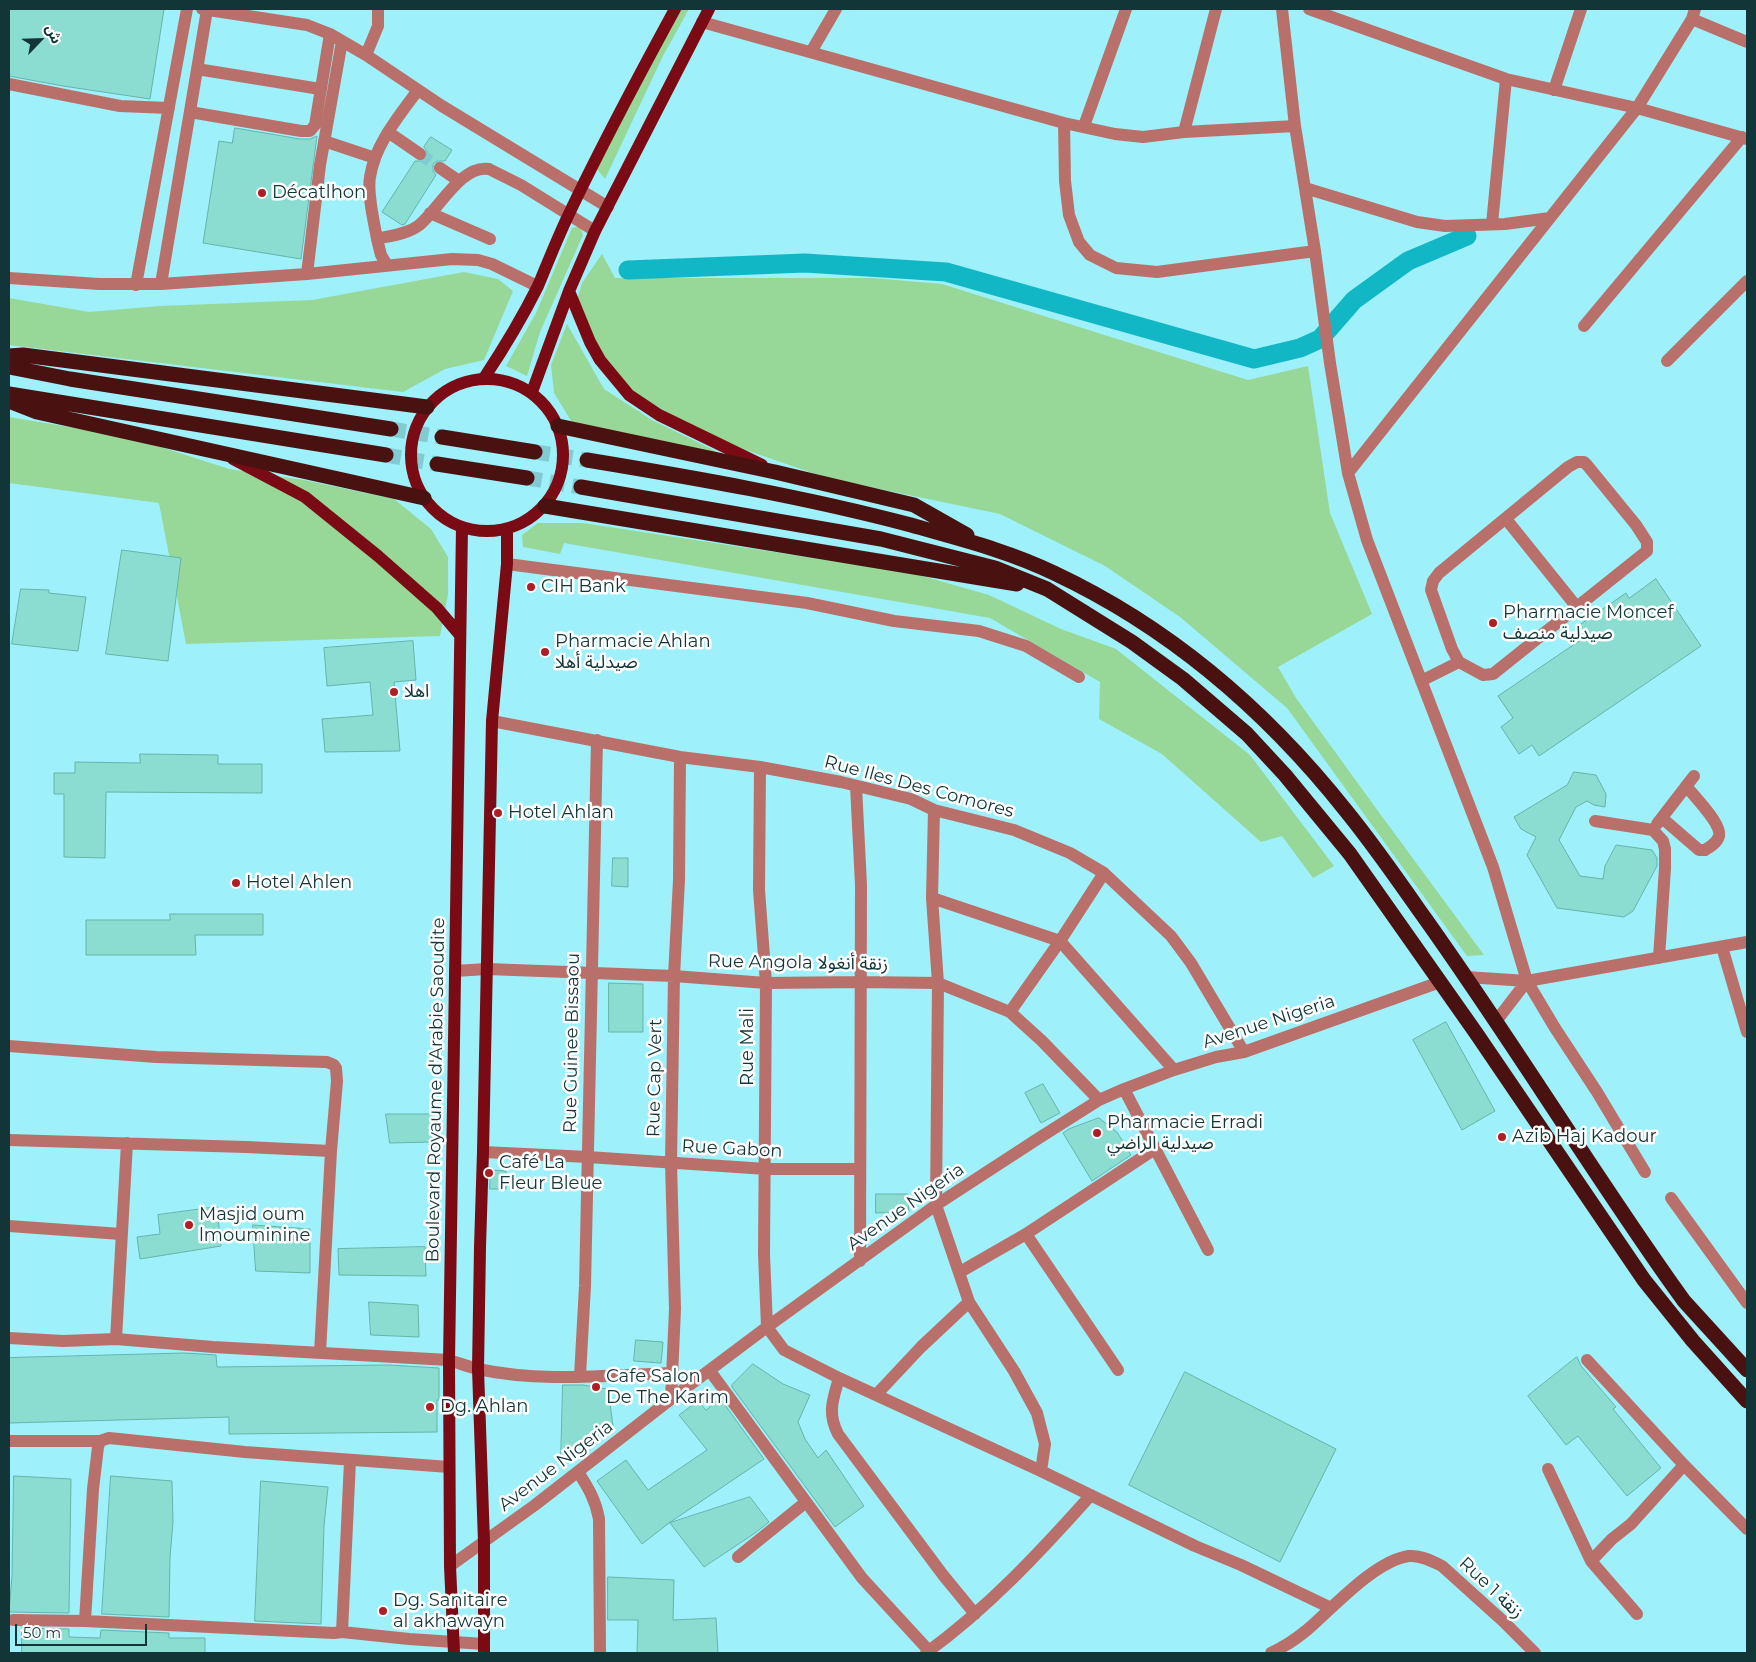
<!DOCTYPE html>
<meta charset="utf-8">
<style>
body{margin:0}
#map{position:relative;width:1756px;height:1662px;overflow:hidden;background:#9ef0fa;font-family:Montserrat,"Noto Sans Arabic",sans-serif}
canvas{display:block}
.frame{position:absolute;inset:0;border:10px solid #123538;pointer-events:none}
.north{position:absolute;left:15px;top:15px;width:50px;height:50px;-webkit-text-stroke:4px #fff;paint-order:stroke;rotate:66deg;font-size:14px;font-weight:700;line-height:20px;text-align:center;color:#123538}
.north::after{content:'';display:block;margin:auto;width:18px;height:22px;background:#123538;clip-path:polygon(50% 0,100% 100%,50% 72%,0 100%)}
.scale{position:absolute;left:15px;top:1624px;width:132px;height:22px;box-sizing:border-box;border:2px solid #123538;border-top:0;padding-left:6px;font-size:15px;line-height:18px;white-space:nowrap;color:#123538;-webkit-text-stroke:4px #fff;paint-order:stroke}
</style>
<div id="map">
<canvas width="1756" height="1662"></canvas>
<div class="frame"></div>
<div class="north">ش</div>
<div class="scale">50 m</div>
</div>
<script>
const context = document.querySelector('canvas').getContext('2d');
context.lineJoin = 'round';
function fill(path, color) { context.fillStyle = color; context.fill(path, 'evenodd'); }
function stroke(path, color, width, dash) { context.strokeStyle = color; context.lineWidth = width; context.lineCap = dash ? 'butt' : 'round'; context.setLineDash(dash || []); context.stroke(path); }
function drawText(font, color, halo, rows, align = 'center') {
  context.font = font + ' Montserrat,"Noto Sans Arabic",sans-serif'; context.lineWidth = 5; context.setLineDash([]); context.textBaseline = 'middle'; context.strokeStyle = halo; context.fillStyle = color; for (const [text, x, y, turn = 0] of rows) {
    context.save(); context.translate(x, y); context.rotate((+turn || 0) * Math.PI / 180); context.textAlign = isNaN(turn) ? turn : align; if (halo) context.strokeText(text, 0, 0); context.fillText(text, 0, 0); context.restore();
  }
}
fill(new Path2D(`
 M678,9H689L663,56L605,179L597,169Z
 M580,226L583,235L540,332L527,376L506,366L536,313L572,228Z
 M602,254L615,278H873L942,284L1248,380L1308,366L1330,513L1372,614L1278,667L1296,698L1378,811L1484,955L1467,956L1287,708L1180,617L1105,566L1000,514L827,478L711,438L629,390L594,344L576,303L582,283Z
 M464,272L498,279L513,291L484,360L445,369L403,392L9,345V298L89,312L160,306L312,300Z
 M567,324L604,389L652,420L736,461L573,424L554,393L551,365Z
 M9,417L130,437L229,469L304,480L394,499L431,529L448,557V594L440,636L186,644L159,503L9,483Z
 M538,523H583L912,573L989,595L1061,629L1116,649L1250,755L1334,866L1313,878L1282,836L1261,842L1162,754L1099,719L1100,682L990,618L564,543L560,554L523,547L522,535Z`), '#97d898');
stroke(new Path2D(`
 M628,270L805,263L946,272L1254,359L1300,348L1320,339L1354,300L1408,261L1467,236`), '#12b7c5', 19);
const building = new Path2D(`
 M9,9H164L150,99L63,86L9,76Z
 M235,128L300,139H310L317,136L301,259L203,243L219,141L232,143Z
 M431,137L452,150L445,161H437L433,164V171L436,175L405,224L402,225L382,212L415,161H423L427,158V151L424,147Z
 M122,550L181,558L168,661L106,654Z
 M1656,579L1701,646L1539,756L1532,745L1519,754L1501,727L1513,718L1498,696L1585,637L1578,626L1626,593L1629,598Z
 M21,589L49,590V593L86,597L78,651L12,644Z
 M413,641L416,680L394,682L400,751L325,752L322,719L373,715L370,682L327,686L324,648Z
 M140,754L218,755V764H262V793L106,792L105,858L64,857V794H54V773H75V762L140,763Z
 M1574,772L1596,775L1606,794L1605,807L1594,805L1587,801L1576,807L1559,840L1580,876L1603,879L1605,866L1616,845L1652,850L1657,858V866L1633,911L1624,917L1557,908L1527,855L1536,837L1521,829L1514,817L1567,785Z
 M613,858H628V887L612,886Z
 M170,914H263V935H195L196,955H86V920H170Z
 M609,983L643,984V1032H609Z
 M1446,1022L1495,1111L1462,1130L1413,1040Z
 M1043,1084L1060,1113L1041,1123L1025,1093Z
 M386,1114H432V1142L390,1143Z
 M1099,1118L1117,1132L1131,1155L1092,1181L1063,1133L1069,1129Z
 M491,1170L506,1171V1189H490Z
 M876,1194H908L909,1212L876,1213Z
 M217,1207L221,1246L140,1259L137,1237L160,1234L158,1215Z
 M253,1225L310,1229V1273L256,1271Z
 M425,1247L426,1276L339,1275L338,1249Z
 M369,1302L418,1305L419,1337L371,1335Z
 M636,1340L663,1342L661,1363L634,1361Z
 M185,1353L216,1355L217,1367L389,1365L439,1368V1400H437V1432L229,1434V1417L9,1423V1358Z
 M1577,1357L1581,1366L1616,1407L1613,1409L1661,1468L1627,1496L1578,1436L1566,1445L1528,1396Z
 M753,1364L783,1384L810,1395L798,1422L805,1439L818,1458L826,1450L864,1506L835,1527L732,1387V1385Z
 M1185,1372L1336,1449L1280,1562L1129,1485Z
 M563,1385H583L608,1389L613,1426L561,1458Z
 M720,1398L764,1459L669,1523L642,1544L597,1481L626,1460L648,1490L707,1450L679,1415L698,1401L706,1410Z
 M14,1476L71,1479L69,1613L9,1612L12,1576Z
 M111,1476L172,1481L173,1522L170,1557L169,1617L102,1614Z
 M261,1481L328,1487L324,1526L321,1624L255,1621Z
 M750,1497L769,1522L755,1533L704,1567L670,1523Z
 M608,1577L674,1580L673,1620L716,1618L718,1653H637L638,1620H608Z
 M22,1628L69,1629V1637L100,1638L101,1630L169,1633V1638H205V1653H22Z`);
fill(building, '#8bdcd1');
stroke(building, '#64b4aa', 1);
stroke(new Path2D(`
 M420,154L440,168`), '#82cbd3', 12, [12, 6]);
stroke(new Path2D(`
 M391,429L442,437
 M535,452L587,460
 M386,455L437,464
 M527,478L581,487`), '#82cbd3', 15, [15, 8]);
stroke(new Path2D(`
 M202,9L307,25L330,34L366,55L442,106L608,207
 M1282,9L1295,126L1315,251L1330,363L1348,473L1367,540L1493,867L1527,981L1555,1028L1597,1092L1645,1172
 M1309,9L1506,79L1492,224
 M1692,19L1747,42
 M702,22L1064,123L1115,134L1143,137L1184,132L1295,126
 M811,52L836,9
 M366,55L378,26V9
 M197,69L320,89
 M1506,79L1637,108L1747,139
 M9,84L120,106L169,108
 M1554,90L1581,9
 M190,112L301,131H310L315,125L330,34
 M1064,123L1065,181L1069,215L1079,242L1090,255L1116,268L1157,272L1315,251
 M1084,126L1126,9
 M388,132L420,154
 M1184,132L1216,9
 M324,141L375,158
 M440,168L459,181
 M1305,188L1417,222L1445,226L1505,224L1550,218
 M430,213L490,239
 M377,239C374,222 367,193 370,177C375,144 399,116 418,90
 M387,265L381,255L377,239C389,236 407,234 418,226C438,211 461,164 489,169L521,185L595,231
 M307,274L320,165L342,41
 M9,278L99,284H161L307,274L452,259L478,260L492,264L537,286
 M161,284L207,10
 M136,285L187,9
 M1584,326L1742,137
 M1667,361L1747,281
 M1577,462H1584L1587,465L1636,525L1647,542V551L1493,674L1483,675L1459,662L1452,649L1431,590L1433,581L1439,573L1568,467Z
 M1348,473L1637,108L1692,19L1695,9
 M1506,519L1576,606
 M507,564L807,603L894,621L979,631L1026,646L1079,677
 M1421,681L1459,662
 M492,721L680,757L760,767L841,782L911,799L934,810L1014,830L1070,853L1104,873L1171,936L1191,963L1244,1052
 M760,767L759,890L766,983L764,1254L767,1327L784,1350L839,1378L1041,1471L1195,1546L1241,1565L1331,1608
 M856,786L861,885L860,1261
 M934,810L932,898L938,983L936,1205L969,1302L1014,1371L1037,1413L1045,1444L1041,1471
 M1662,818L1699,850H1705C1710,847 1717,843 1719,836C1722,824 1694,796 1686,786
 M1595,821L1653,830L1663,841L1665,849V868L1659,958
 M1657,824L1694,776
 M932,898L1060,941L1174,1070
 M1722,947L1747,1032
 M455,971L487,969L674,976L766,983L861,982L938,983L1010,1012L1042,1041L1099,1100
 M1466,977L1527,981L1747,942
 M1010,1012L1060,941L1104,873
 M1497,1020L1527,981
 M9,1046L156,1057L327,1062L334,1065L336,1068L337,1081L331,1151L320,1353
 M1124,1089L1208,1250
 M9,1140L246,1147L331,1151
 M483,1152L588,1157L766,1169H860
 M1671,1198L1747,1303
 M9,1226L121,1234
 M1026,1234L1118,1370
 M960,1272L1026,1234L1155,1149
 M9,1338L63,1341L116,1339L213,1347L449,1360C459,1363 468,1367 478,1369C542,1383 609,1375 673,1373
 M116,1339L127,1143
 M1587,1360L1684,1465L1747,1529
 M710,1371L862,1578L931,1653
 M580,1376L585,1286L597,740
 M839,1378C833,1400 827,1412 838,1434L943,1575L975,1614
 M876,1395L921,1347L969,1302
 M671,1399L675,1309L671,1163L674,976L679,880L680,757
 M9,1441H100L109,1438L245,1452L449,1467
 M1548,1469L1591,1561L1612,1539L1631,1524L1684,1465
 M578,1472C588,1487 596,1501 599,1519L600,1653
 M738,1557L806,1502
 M1591,1561L1637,1614
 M450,1566L535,1505L671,1399L767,1327L936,1205L1039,1138L1099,1100L1124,1089L1174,1070L1216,1057L1244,1052L1440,982
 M13,1620L85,1621L334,1633L342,1632L409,1639L484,1644
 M85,1621L93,1489L98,1447L100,1441
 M342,1632L350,1461
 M926,1653C988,1608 1040,1552 1091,1495
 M1271,1653C1284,1647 1296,1639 1307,1630C1333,1608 1374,1561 1409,1556C1420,1555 1432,1561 1442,1566L1503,1621L1535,1653`), '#b9706a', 12);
stroke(new Path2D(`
 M569,291L590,342L600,360L629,395L659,415L762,465
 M484,378C504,348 522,318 538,286C548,262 557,239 568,216C601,146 638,77 675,9
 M411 455a76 76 0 1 1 152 0a76 76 0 1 1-152 0Z
 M532,392L569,291L595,231L709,9
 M233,459L305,497L378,556L437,608L460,635
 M454,1653L450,1566L449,1360L462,527
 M484,1653V1542L478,1369L480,1247L483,1152L492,721L507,564V529`), '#7a0a14', 12);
stroke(new Path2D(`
 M9,356L23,355L427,407
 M9,367L70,379L391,429
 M9,394L386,455
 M9,401L37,412L424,498
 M558,426L775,472L914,505L967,535
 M442,437L535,452
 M587,460C696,478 805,497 911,525C960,539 1009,551 1054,573C1171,628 1267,711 1347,812C1372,843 1396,877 1419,910C1506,1031 1583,1158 1669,1280L1684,1301L1747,1370
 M437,464L527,478
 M581,487L881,539L995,568L1047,589L1132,642L1183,679L1247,734L1285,775L1350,854L1476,1033L1644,1280L1693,1341L1747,1401
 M545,506L1017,584`), '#491211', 15);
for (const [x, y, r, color] of [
 [262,193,5,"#af1d25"],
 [531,587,5,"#af1d25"],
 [1493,623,5,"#af1d25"],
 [545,652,5,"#af1d25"],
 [394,692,5,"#af1d25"],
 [498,813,5,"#af1d25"],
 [236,883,5,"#af1d25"],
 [1097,1133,5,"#af1d25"],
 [1502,1137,5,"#af1d25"],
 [489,1173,5,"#af1d25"],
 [189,1225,5,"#af1d25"],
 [596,1387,5,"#af1d25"],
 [430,1407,5,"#af1d25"],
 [383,1611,5,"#af1d25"]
]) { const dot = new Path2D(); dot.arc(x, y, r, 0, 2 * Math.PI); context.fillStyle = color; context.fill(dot); stroke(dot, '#fff', 2); }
drawText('18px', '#123538', '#fff', [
 ["Décatlhon",272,193],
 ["CIH Bank",541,587],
 ["Pharmacie Moncef",1503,613],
 ["صيدلية منصف",1503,634],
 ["Pharmacie Ahlan",555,642],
 ["صيدلية أهلا",555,663],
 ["اهلا",404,692],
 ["Hotel Ahlan",508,813],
 ["Hotel Ahlen",246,883],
 ["Pharmacie Erradi",1107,1123],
 ["صيدلية الراضي",1107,1144],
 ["Azib Haj Kadour",1512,1137],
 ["Café La",499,1163],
 ["Fleur Bleue",499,1184],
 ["Masjid oum",199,1215],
 ["lmouminine",199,1236],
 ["Cafe Salon",606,1377],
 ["De The Karim",606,1398],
 ["Dg. Ahlan",440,1407],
 ["Dg. Sanitaire",393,1601],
 ["al akhawayn",393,1622]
], 'left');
drawText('18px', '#123538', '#fff', [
 ["Rue Iles Des Comores",919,787,15],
 ["Rue Angola زنقة أنغولا",798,963,1],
 ["Avenue Nigeria",1269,1022,-18],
 ["Rue Guinee Bissaou",572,1043,-89],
 ["Rue Mali",748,1047,-90],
 ["Rue Cap Vert",655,1078,-89],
 ["Boulevard Royaume d'Arabie Saoudite",436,1090,-89],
 ["Rue Gabon",732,1149,3],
 ["Avenue Nigeria",906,1207,-35],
 ["Avenue Nigeria",556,1466,-37],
 ["Rue 1 زنقة",1491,1588,43]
]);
</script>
